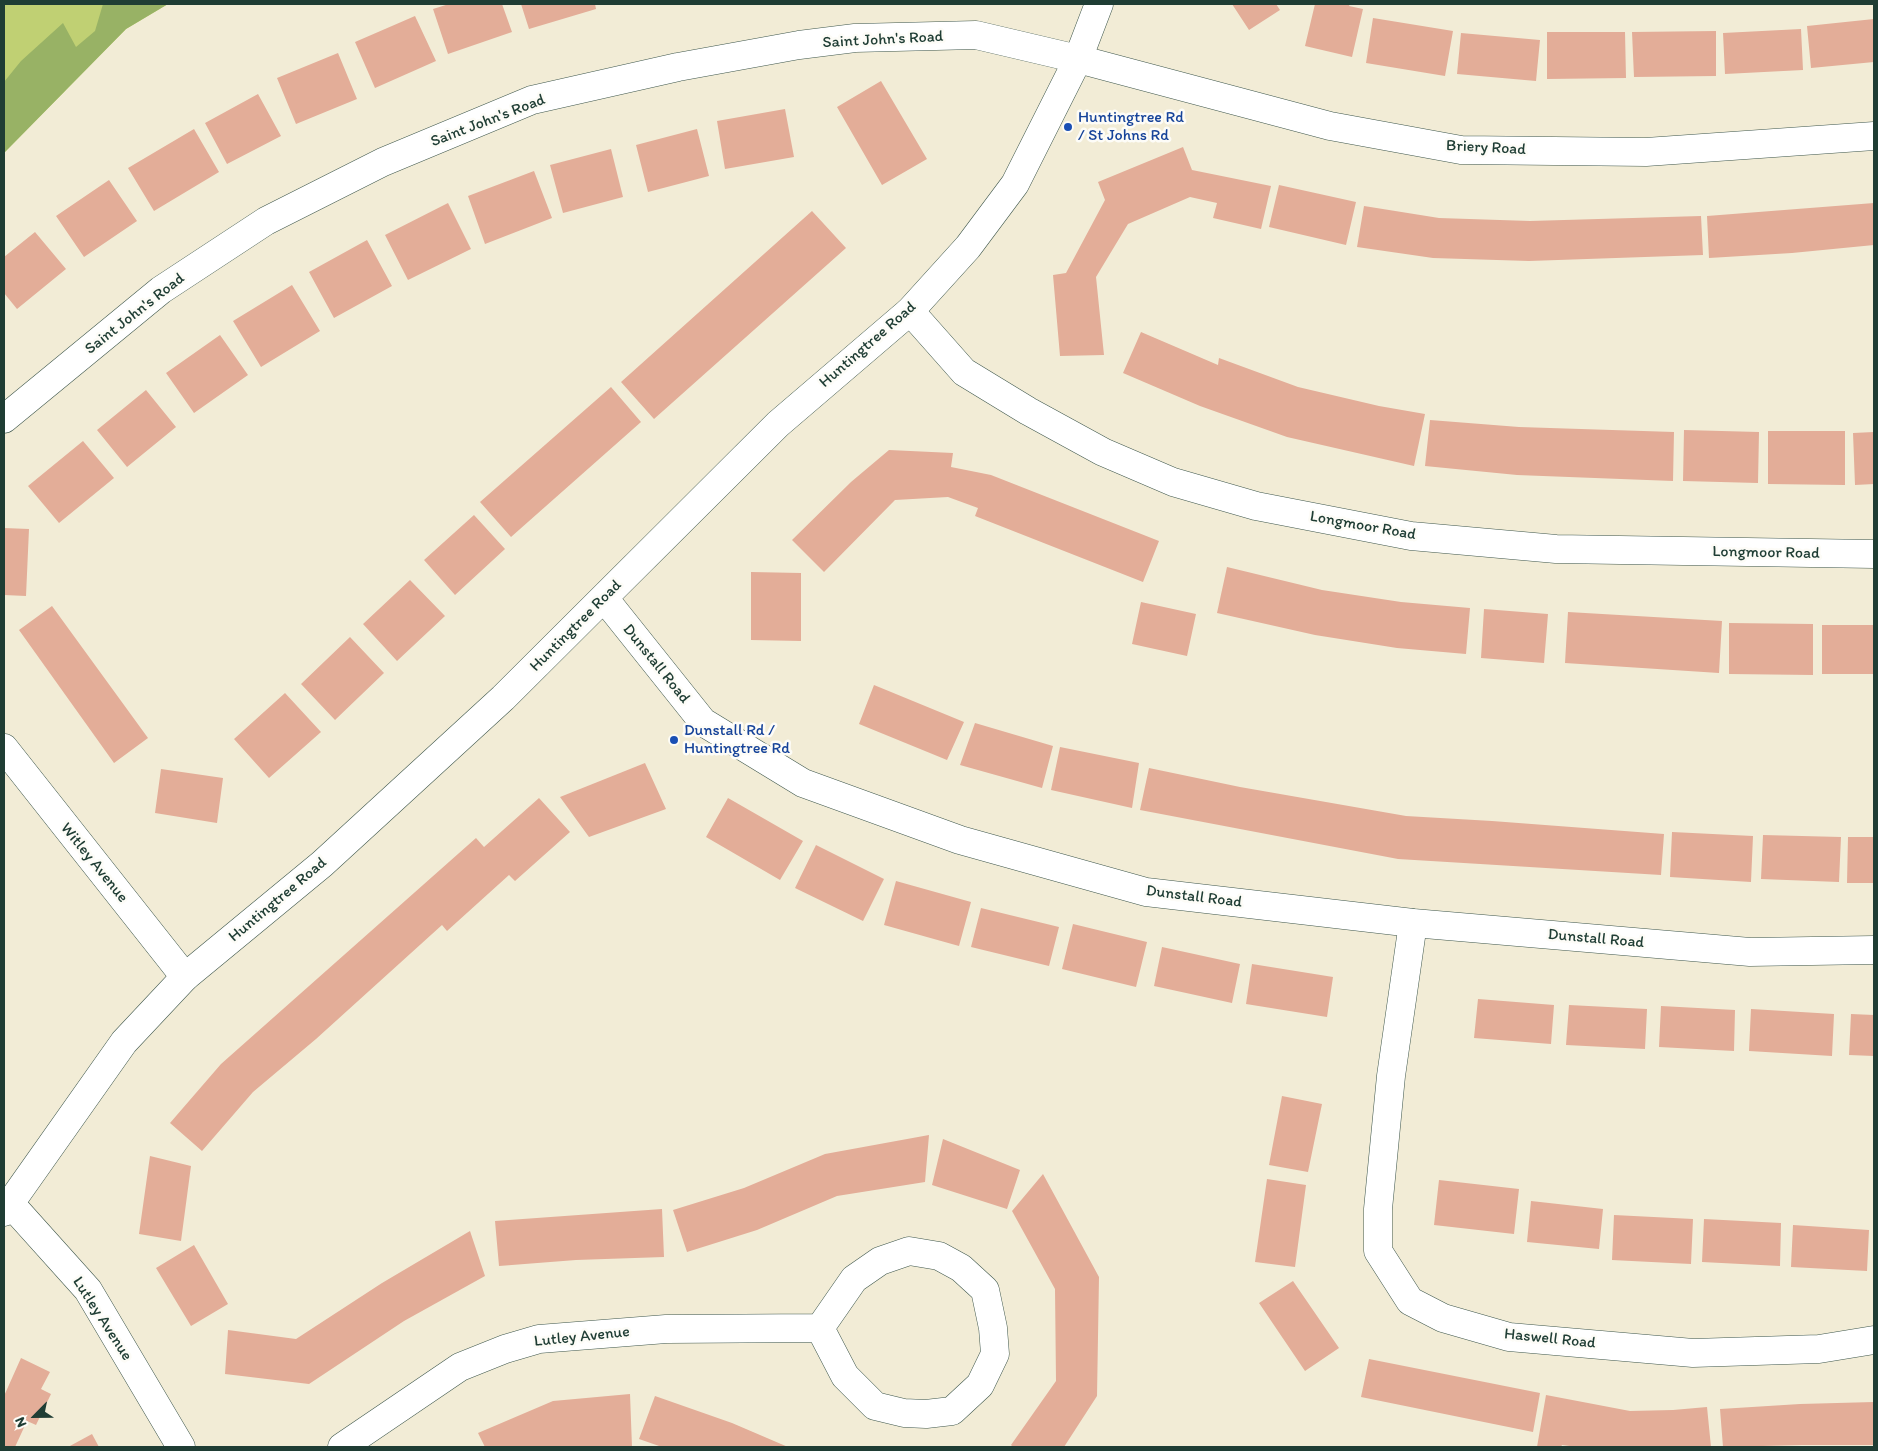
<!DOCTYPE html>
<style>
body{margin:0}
#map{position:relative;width:1878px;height:1451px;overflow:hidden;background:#f2ecd6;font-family:Itim,sans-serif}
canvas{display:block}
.frame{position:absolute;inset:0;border:5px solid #1f3d34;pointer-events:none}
.north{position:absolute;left:10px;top:1391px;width:50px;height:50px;-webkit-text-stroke:4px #fdfcf7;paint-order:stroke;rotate:247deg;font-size:14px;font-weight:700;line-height:20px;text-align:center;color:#1f3d34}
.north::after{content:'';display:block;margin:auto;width:18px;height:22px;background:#1f3d34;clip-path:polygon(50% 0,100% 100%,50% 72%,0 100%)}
</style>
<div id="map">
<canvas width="1878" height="1451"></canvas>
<div class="frame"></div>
<div class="north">N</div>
</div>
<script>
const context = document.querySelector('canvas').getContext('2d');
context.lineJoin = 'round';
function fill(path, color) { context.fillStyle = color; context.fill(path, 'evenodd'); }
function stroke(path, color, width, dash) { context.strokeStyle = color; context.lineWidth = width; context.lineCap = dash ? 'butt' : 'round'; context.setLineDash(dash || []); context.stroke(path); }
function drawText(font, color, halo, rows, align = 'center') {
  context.font = font + ' Itim,sans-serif'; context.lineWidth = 5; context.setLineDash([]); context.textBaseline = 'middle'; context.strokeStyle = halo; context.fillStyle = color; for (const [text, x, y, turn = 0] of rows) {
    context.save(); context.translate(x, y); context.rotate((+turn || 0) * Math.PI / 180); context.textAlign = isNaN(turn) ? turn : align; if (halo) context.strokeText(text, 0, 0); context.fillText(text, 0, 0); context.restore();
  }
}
fill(new Path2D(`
 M4,4H168L126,29L4,153Z`), '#c0d073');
fill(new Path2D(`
 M103,4H168L126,29L4,153V82L21,61L63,23L76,47L95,31Z`), '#98b265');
fill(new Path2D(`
 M449,4H502L512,32L448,54L433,9Z
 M521,4H595L596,9L529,29Z
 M1232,4H1276L1280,10L1249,30Z
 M1315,4H1350L1349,6L1363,9L1352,57L1305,46Z
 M415,16L436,61L375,88L355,42Z
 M1373,18L1453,31L1445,76L1366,63Z
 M1874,19V62L1811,68L1807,26Z
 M1801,29L1803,70L1725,74L1723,33Z
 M1716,31V76L1634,77L1632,32Z
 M1547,32H1625L1626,78L1547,79Z
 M1461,33L1540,40L1536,81L1457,74Z
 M338,53L357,99L296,124L277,78Z
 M881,81L927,159L882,185L837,107Z
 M258,94L281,136L227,164L205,123Z
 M785,109L794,157L725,169L717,121Z
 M194,129L219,172L154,211L128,168Z
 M697,129L709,176L648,192L636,145Z
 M1183,147L1192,170L1271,186L1261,229L1213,218L1217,203L1190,197L1128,224L1096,277L1104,355L1060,356L1053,275L1066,273L1105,200L1098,182Z
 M611,149L623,197L563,213L550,165Z
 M534,171L552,218L485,244L468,196Z
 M109,180L137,221L84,257L56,216Z
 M1279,185L1356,202L1346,245L1269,227Z
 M448,203L471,249L408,280L385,235Z
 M1874,203V245L1792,253L1709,258L1707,216Z
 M1364,206L1439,218L1530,221L1701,216L1703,255L1529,261L1433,258L1357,247Z
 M812,211L846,248L654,419L621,382Z
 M35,232L66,269L17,309L4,293V257Z
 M367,240L392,286L334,318L309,272Z
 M292,285L320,331L261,367L233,321Z
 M1141,332L1218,365L1219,358L1298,387L1379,406L1425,414L1414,466L1287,437L1200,406L1123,373Z
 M220,335L248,375L194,413L166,373Z
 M611,387L641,422L511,537L480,502Z
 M146,390L176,427L127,467L97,430Z
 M1430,420L1519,427L1674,432L1673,481L1517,475L1425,466Z
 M1684,430L1759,432L1758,483L1683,481Z
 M1768,431H1845V485L1768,484Z
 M1874,432V484L1855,485L1853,433Z
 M83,441L114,478L59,523L28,486Z
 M889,450L953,453L951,467L991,475L1159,541L1143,582L975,516L978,508L948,497L895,500L824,572L792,540L851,482Z
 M474,515L505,549L455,595L424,560Z
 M4,528L29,529L26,596L4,595Z
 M1227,567L1322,590L1401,602L1470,608L1466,654L1397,648L1315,635L1217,613Z
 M751,572L801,573V641L751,640Z
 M410,580L445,616L397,661L363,624Z
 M1141,602L1196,614L1187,656L1132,644Z
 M52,606L148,738L114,763L19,630Z
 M1484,609L1548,614L1544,663L1481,658Z
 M1568,612L1722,621L1719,673L1565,663Z
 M1729,623L1813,624V675L1729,674Z
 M1822,625H1874V674H1822Z
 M350,637L384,673L335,720L301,684Z
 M874,685L964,722L947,760L859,724Z
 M285,693L321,732L269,778L234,739Z
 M975,723L1053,746L1042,788L960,765Z
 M1060,747L1139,763L1132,808L1051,790Z
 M645,763L666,809L589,837L560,797Z
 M1149,768L1240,787L1406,816L1492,821L1664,834L1661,875L1398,859L1140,810Z
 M161,769L223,778L217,823L155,813Z
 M539,798L570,832L515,881L509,875L447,931L442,925L316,1039L253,1092L202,1151L170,1123L221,1064L476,838L484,847Z
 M728,798L803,841L780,880L706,837Z
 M1672,832L1753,836L1751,882L1670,877Z
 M1763,835L1841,837L1839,882L1761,879Z
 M1848,837H1874V883H1847Z
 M816,845L884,879L863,921L795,888Z
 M896,881L971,902L959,946L884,925Z
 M981,908L1059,927L1049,966L971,947Z
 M1073,924L1147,942L1136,987L1062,969Z
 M1162,947L1240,964L1232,1003L1154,986Z
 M1252,964L1333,977L1327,1017L1246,1004Z
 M1478,999L1554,1005L1551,1044L1474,1038Z
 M1569,1005L1647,1009L1645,1049L1566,1045Z
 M1661,1006L1735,1010L1734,1051L1659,1047Z
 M1751,1009L1834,1014L1832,1056L1749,1051Z
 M1851,1014L1874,1015V1056L1849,1055Z
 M1282,1096L1322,1104L1308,1172L1269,1165Z
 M929,1135L925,1182L837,1196L757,1230L687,1252L673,1210L744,1188L825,1154Z
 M943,1139L1020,1170L1007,1209L932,1185Z
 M150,1156L191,1166L181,1241L139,1234Z
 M1043,1174L1099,1277L1097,1396L1064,1447H1013L1011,1445L1056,1381L1055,1289L1012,1211Z
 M1267,1179L1306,1185L1295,1267L1255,1262Z
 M1439,1180L1519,1189L1514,1234L1434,1225Z
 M1531,1201L1603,1209L1599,1249L1527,1242Z
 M662,1209L664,1257L576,1260L499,1266L495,1221Z
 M1614,1215L1693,1219L1691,1264L1612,1260Z
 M1704,1219L1781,1223L1780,1266L1702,1262Z
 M1793,1225L1869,1230L1867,1271L1791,1267Z
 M470,1231L485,1276L404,1321L309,1384L225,1374L228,1330L296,1339L382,1283Z
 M194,1245L228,1304L191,1326L156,1268Z
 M1293,1281L1339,1348L1305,1371L1259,1303Z
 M21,1358L50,1372L41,1389L51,1394L36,1425L27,1421L15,1447H4V1396Z
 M1369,1359L1540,1393L1533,1432L1361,1397Z
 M630,1394L632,1447H485L478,1433L553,1401Z
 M1546,1395L1630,1411L1673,1410L1707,1407L1711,1447H1577L1562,1445L1561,1447H1537Z
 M655,1396L732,1423L788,1447H662L639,1439Z
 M1874,1402V1445H1802L1723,1447L1720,1409L1800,1404Z
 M92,1434L99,1447H68Z`), '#e3ad98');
const minor = new Path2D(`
 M910,311L964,372L1028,411L1103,452L1173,482L1256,506L1411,536L1556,549L1874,554
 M4,419L161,290L266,221L383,162L532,100L678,67L799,45L855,38L976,35L1078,59L1330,126L1461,150L1646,152L1874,136
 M4,748L185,977
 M1413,923L1391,1076L1378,1209V1251L1410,1301L1443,1318L1509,1337L1693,1353L1819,1349L1874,1340
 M9,1202L88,1290L181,1447
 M909,1251L939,1256L961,1268L985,1290L993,1328L995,1354L980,1385L952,1411L926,1414L904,1413L875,1406L845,1376L820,1328L854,1279L880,1261Z
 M342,1447L460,1367L505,1349L539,1339L666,1329L820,1328`);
const tertiary = new Path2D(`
 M604,598L703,722L803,783L960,840L1146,892L1413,923L1750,952L1874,950
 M4,1212L124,1042L185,977L322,864L503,698L778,424L910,311L968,247L1015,184L1078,59L1099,4`);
stroke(minor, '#3f574c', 29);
stroke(tertiary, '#3f574c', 29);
stroke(minor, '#fff', 28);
stroke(tertiary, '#fff', 28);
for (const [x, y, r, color] of [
 [1068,127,5,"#1a4fb4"],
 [674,740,5,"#1a4fb4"]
]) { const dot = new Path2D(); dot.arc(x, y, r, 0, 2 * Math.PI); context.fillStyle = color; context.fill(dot); stroke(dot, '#fdfcf7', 2); }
drawText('16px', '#1f3d34', '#fdfcf7', [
 ["Saint John's Road",883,40,-3],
 ["Saint John's Road",488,121,-21],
 ["Briery Road",1486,148,3],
 ["Saint John's Road",135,314,-38],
 ["Huntingtree Road",868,345,-41],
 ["Longmoor Road",1363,526,10],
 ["Longmoor Road",1766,553,1],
 ["Huntingtree Road",576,626,-45],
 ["Dunstall Road",656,664,51],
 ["Witley Avenue",94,863,51],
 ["Dunstall Road",1194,897,7],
 ["Huntingtree Road",278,900,-40],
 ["Dunstall Road",1596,939,5],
 ["Lutley Avenue",102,1319,57],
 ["Lutley Avenue",582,1337,-6],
 ["Haswell Road",1550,1339,6]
]);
drawText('16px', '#164399', '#fdfcf7', [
 ["Huntingtree Rd",1078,118],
 ["/ St Johns Rd",1078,136],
 ["Dunstall Rd /",684,731],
 ["Huntingtree Rd",684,749]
], 'left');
</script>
